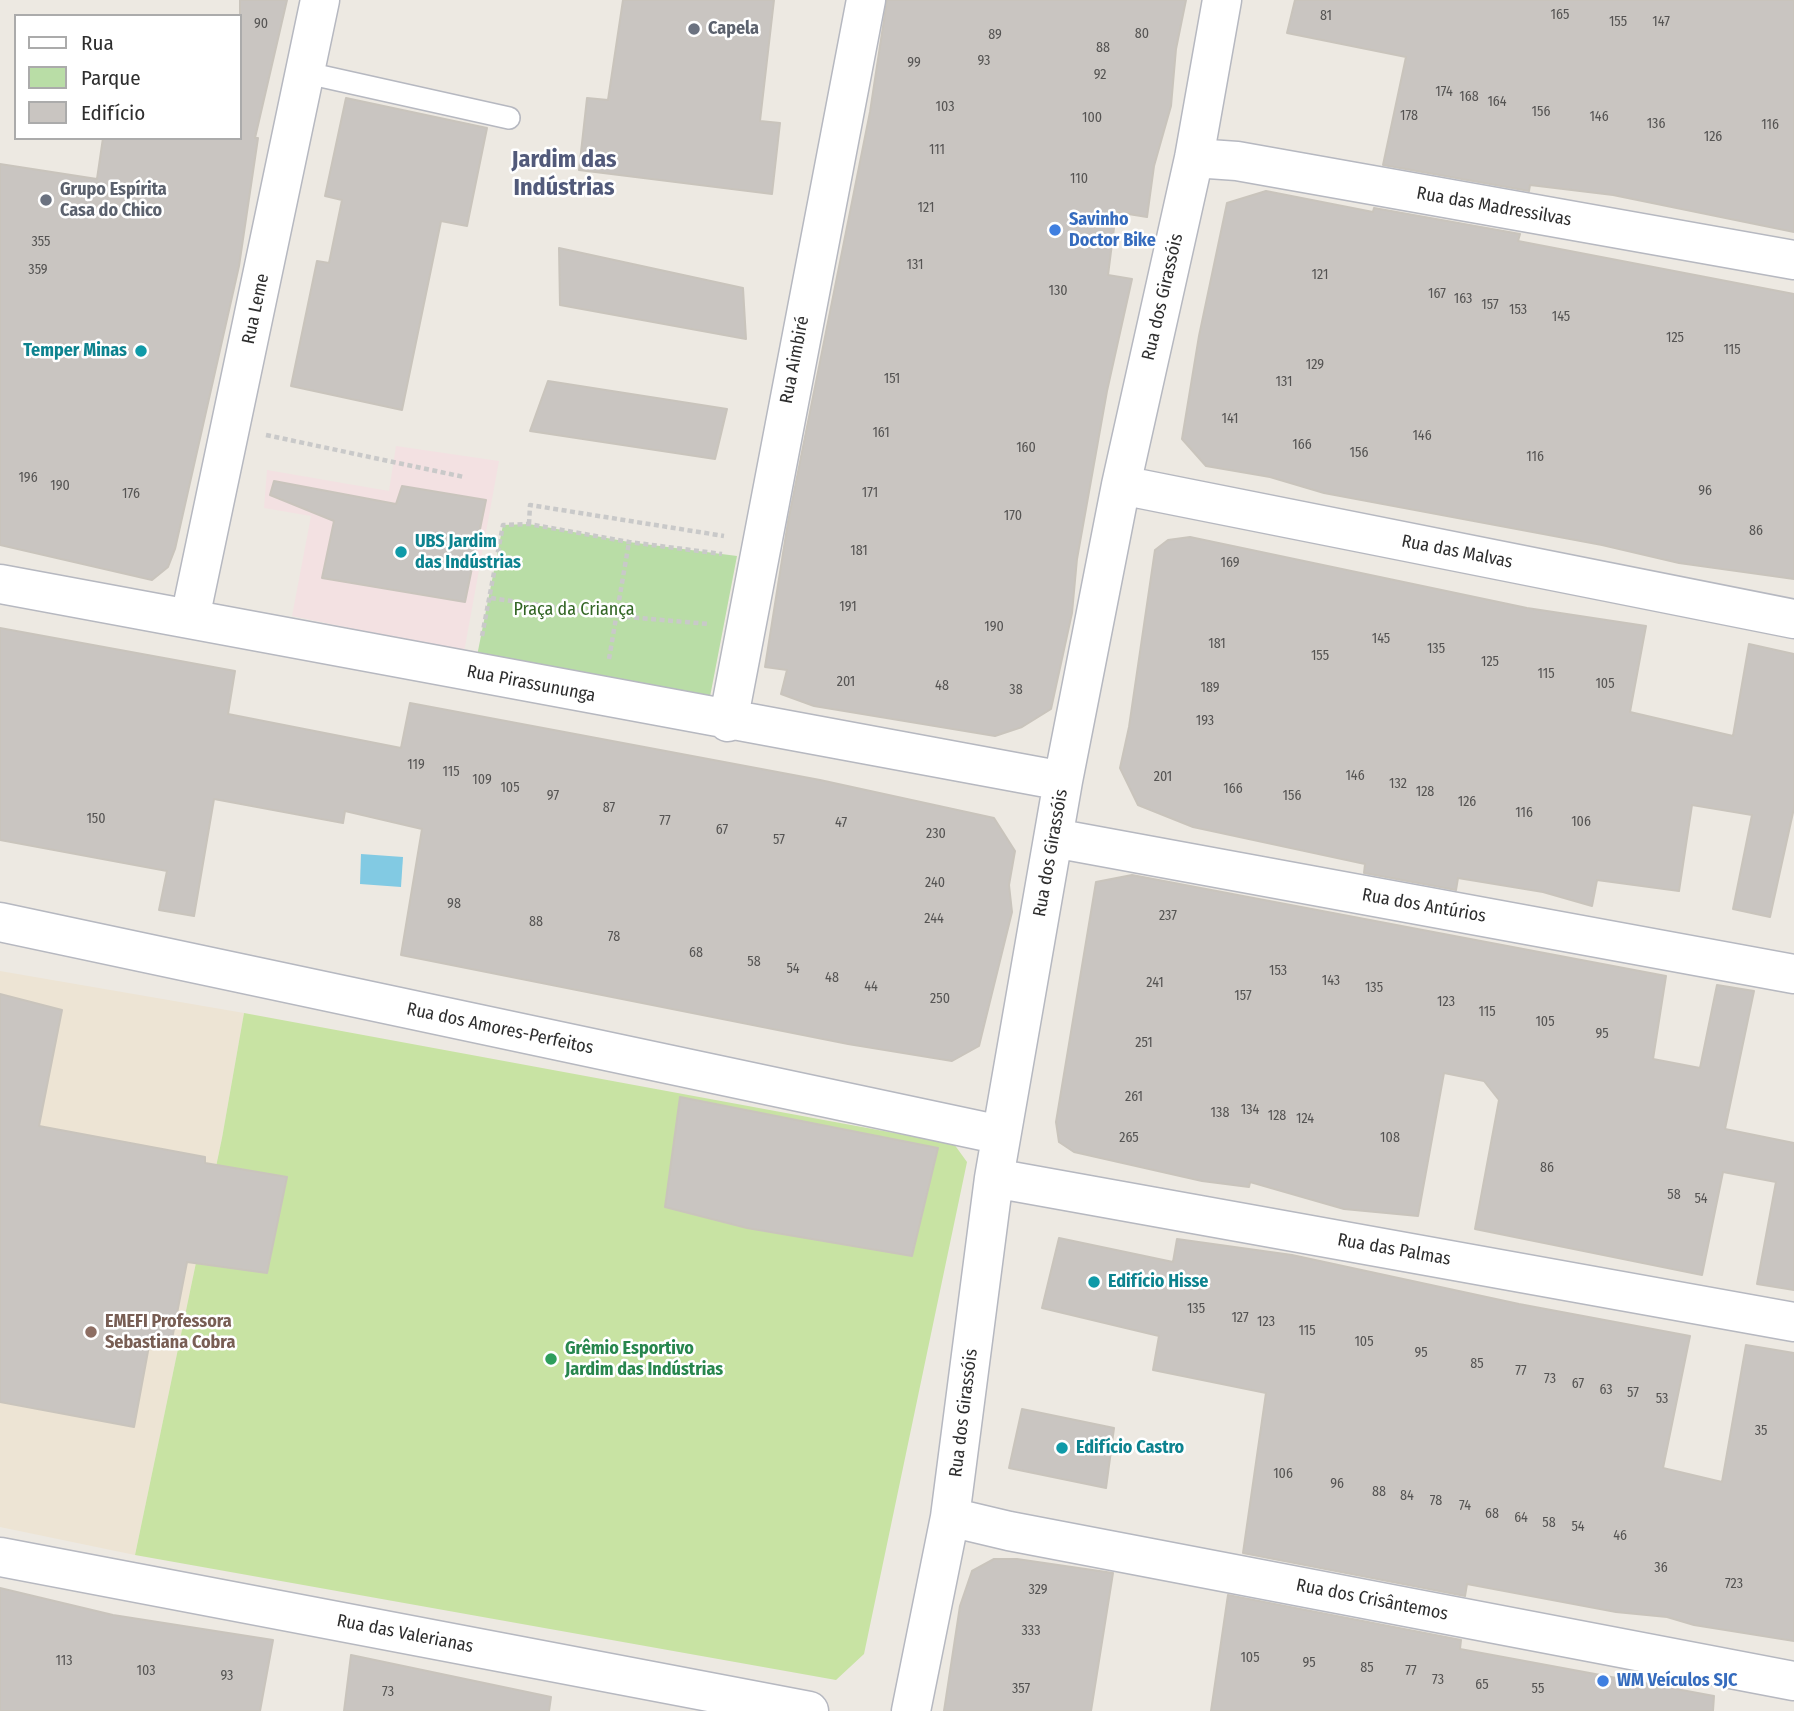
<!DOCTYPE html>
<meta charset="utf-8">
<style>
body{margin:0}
#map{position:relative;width:1794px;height:1711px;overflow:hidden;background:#ede9e2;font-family:"Fira Sans Condensed",sans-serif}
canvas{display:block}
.legend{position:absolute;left:14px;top:14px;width:228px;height:126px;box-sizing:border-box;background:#fff;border:2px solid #ababab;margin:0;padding:9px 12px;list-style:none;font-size:21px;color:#2e2e2e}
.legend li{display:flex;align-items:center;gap:14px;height:35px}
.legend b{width:35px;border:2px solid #ababab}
</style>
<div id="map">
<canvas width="1794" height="1711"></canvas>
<ul class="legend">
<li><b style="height:9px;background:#fff"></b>Rua</li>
<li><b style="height:19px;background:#b9dda6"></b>Parque</li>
<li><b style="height:19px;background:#c9c5c1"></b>Edifício</li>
</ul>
</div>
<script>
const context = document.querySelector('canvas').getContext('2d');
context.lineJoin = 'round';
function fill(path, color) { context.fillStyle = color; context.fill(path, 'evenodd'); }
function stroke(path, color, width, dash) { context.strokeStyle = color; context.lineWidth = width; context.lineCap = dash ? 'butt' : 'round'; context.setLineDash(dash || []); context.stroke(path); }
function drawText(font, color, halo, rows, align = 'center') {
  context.font = font + ' "Fira Sans Condensed",sans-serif'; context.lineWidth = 5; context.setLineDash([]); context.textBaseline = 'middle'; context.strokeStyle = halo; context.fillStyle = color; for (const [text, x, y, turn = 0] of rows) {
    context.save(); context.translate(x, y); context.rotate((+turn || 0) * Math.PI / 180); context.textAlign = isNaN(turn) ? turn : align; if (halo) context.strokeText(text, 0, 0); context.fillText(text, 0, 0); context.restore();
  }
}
fill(new Path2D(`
 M0,971L244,1013L222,1138L135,1555L0,1527Z`), '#ede4d4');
fill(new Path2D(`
 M396,446L499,461L464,652L292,616L311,516L264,508L267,470L389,491Z`), '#f3e1e2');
fill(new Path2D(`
 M529,524L629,542L737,556L709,702L474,671L503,525Z`), '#b9dda6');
fill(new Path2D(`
 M244,1013L954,1144L967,1162L864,1654L836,1680L135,1555L222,1138Z`), '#c8e3a3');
fill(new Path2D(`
 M361,854L403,857L401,887L360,884Z`), '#82cae3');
const building = new Path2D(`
 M240,0H287L255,138H258L239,266L175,549L168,567L152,580L0,545V164L97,179L103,138H240Z
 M623,0H774L760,121L780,123L772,194L579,170L587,98L608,100Z
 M887,0H1186L1176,49L1171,106L1154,166L1147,217L1116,212L1108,275L1132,279L1107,391L1077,559L1072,613L1051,709L1022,727L995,736L814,706L781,694L787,670L765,667L788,522L870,112Z
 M1295,0H1794V232L1613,195L1530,185L1529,191L1383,165L1406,57L1287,33Z
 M346,98L487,128L467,226L441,221L402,410L291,386L317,261L329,263L342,200L325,196Z
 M1266,191L1373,212L1374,208L1520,234L1518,241L1794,294V579L1679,563L1602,545L1324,493L1270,477L1206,466L1182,439L1199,336L1227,203Z
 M559,248L743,288L746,339L560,305Z
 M548,381L727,409L715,459L530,431Z
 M274,481L396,504L402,486L486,500L465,602L322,578L334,521L270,495Z
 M1190,537L1527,608L1646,626L1630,712L1733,736L1749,644L1794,654V808L1770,917L1733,909L1752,815L1692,805L1679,891L1597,880L1592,906L1543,892L1458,878L1456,890L1364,873L1365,864L1193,827L1138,805L1120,768L1129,727L1155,550L1168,540Z
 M0,628L235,671L228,714L401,748L410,703L820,780L994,818L1015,851L1009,885L1012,912L979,1046L952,1061L848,1044L401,955L422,829L345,811L343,823L214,799L194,916L159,910L167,871L0,840Z
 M1132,875L1666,976L1653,1059L1700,1068L1717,985L1754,991L1725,1129L1794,1143V1290L1757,1284L1776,1182L1723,1172L1702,1275L1475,1229L1499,1100L1484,1081L1444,1073L1418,1216L1344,1209L1250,1182L1249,1187L1202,1181L1074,1152L1059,1142L1056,1122L1096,882Z
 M0,994L62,1010L39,1126L205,1157V1163L287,1177L267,1273L187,1262L172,1339L151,1335L134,1427L0,1402Z
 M680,1097L938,1148L912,1256L747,1228L665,1207Z
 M1059,1238L1173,1262L1177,1239L1292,1255L1519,1304L1690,1336L1663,1468L1722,1482L1746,1345L1794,1353V1641L1694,1625L1667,1617L1616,1612L1467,1584L1465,1596L1243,1553L1266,1393L1153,1370L1159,1336L1042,1308Z
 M1022,1409L1114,1428L1106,1488L1009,1468Z
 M994,1559H1017L1113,1573L1091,1711H944L960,1606L972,1571Z
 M0,1588L113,1615L273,1640L260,1711H0Z
 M1228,1595L1461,1640L1460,1649L1714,1696L1713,1711H1211Z
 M351,1655L551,1697L549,1711H344Z`);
fill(building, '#c9c5c1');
stroke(building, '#c9c4bc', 2);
const lane = new Path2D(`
 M307,73L509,118`);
const street = new Path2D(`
 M1194,158L1237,161L1794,260
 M1121,485L1794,619
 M0,584L1063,781
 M190,618L320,0
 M728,722L866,0
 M1054,838L1794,974
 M0,922L1001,1135
 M994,1178L1794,1322
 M950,1517L1009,1531L1794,1681
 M0,1557L809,1711
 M911,1711L950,1517L994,1178L1063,781L1121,485L1194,158L1222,0`);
stroke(lane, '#b6b8c0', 24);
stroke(street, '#b6b8c0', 41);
stroke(new Path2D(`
 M266,435L464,477
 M529,524L530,505L724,536
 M491,598L616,616L709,624
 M482,636L503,525L529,524L629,542L722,554
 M609,659L629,542`), '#c9c9c9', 4.5, [5, 3.5]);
stroke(lane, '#fff', 21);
stroke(street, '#fff', 38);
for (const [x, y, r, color] of [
 [694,29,7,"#6b7280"],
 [46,200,7,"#6b7280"],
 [1055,230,7,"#3f7fe0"],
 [141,351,7,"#0f9aa8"],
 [401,552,7,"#0f9aa8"],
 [1094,1282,7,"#0f9aa8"],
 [91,1332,7,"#8d6e63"],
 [551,1359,7,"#2e9e5b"],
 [1062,1448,7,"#0f9aa8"],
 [1603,1681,7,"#3f7fe0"]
]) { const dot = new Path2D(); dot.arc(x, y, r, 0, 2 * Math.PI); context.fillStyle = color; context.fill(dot); stroke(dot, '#fff', 2.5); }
drawText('14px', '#555453', null, [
 ["165",1560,15],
 ["81",1326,16],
 ["155",1618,22],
 ["147",1661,22],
 ["90",261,24],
 ["80",1142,34],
 ["89",995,35],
 ["88",1103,48],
 ["93",984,61],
 ["99",914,63],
 ["92",1100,75],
 ["174",1444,92],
 ["168",1469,97],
 ["164",1497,102],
 ["103",945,107],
 ["156",1541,112],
 ["178",1409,116],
 ["146",1599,117],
 ["100",1092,118],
 ["136",1656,124],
 ["116",1770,125],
 ["126",1713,137],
 ["111",937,150],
 ["110",1079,179],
 ["121",926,208],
 ["355",41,242],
 ["131",915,265],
 ["359",38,270],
 ["121",1320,275],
 ["130",1058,291],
 ["167",1437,294],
 ["163",1463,299],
 ["157",1490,305],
 ["153",1518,310],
 ["145",1561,317],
 ["125",1675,338],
 ["115",1732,350],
 ["129",1315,365],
 ["151",892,379],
 ["131",1284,382],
 ["141",1230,419],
 ["161",881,433],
 ["146",1422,436],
 ["166",1302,445],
 ["160",1026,448],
 ["156",1359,453],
 ["116",1535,457],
 ["196",28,478],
 ["190",60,486],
 ["96",1705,491],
 ["171",870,493],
 ["176",131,494],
 ["170",1013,516],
 ["86",1756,531],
 ["181",859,551],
 ["169",1230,563],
 ["191",848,607],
 ["190",994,627],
 ["145",1381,639],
 ["181",1217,644],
 ["135",1436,649],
 ["155",1320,656],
 ["125",1490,662],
 ["115",1546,674],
 ["201",846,682],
 ["105",1605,684],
 ["48",942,686],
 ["189",1210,688],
 ["38",1016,690],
 ["193",1205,721],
 ["119",416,765],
 ["115",451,772],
 ["146",1355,776],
 ["201",1163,777],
 ["109",482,780],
 ["132",1398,784],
 ["105",510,788],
 ["166",1233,789],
 ["128",1425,792],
 ["97",553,796],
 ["156",1292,796],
 ["126",1467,802],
 ["87",609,808],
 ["116",1524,813],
 ["150",96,819],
 ["77",665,821],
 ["106",1581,822],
 ["47",841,823],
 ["67",722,830],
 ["230",936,834],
 ["57",779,840],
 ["240",935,883],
 ["98",454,904],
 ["237",1168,916],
 ["244",934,919],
 ["88",536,922],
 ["78",614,937],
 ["68",696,953],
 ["58",754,962],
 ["54",793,969],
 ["153",1278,971],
 ["48",832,978],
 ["143",1331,981],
 ["241",1155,983],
 ["44",871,987],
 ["135",1374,988],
 ["157",1243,996],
 ["250",940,999],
 ["123",1446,1002],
 ["115",1487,1012],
 ["105",1545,1022],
 ["95",1602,1034],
 ["251",1144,1043],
 ["261",1134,1097],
 ["134",1250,1110],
 ["138",1220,1113],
 ["128",1277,1116],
 ["124",1305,1119],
 ["265",1129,1138],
 ["108",1390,1138],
 ["86",1547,1168],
 ["58",1674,1195],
 ["54",1701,1199],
 ["135",1196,1309],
 ["127",1240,1318],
 ["123",1266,1322],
 ["115",1307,1331],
 ["105",1364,1342],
 ["95",1421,1353],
 ["85",1477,1364],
 ["77",1521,1371],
 ["73",1550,1379],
 ["67",1578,1384],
 ["63",1606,1390],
 ["57",1633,1393],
 ["53",1662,1399],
 ["35",1761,1431],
 ["106",1283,1474],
 ["96",1337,1484],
 ["88",1379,1492],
 ["84",1407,1496],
 ["78",1436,1501],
 ["74",1465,1506],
 ["68",1492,1514],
 ["64",1521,1518],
 ["58",1549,1523],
 ["54",1578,1527],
 ["46",1620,1536],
 ["36",1661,1568],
 ["723",1734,1584],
 ["329",1038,1590],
 ["333",1031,1631],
 ["105",1250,1658],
 ["113",64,1661],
 ["95",1309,1663],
 ["85",1367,1668],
 ["103",146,1671],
 ["77",1411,1671],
 ["93",227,1676],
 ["73",1438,1680],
 ["65",1482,1685],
 ["357",1021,1689],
 ["55",1538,1689],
 ["73",388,1692]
]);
drawText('bold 18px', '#5b616d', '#fff', [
 ["Capela",708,29],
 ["Grupo Espírita",60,190],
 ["Casa do Chico",60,211]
], 'left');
drawText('18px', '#2e2e2e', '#fff', [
 ["Rua das Madressilvas",1494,207,10],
 ["Rua dos Girassóis",1163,297,-77],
 ["Rua Leme",256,309,-78],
 ["Rua Aimbiré",795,360,-79],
 ["Rua das Malvas",1457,552,11],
 ["Rua Pirassununga",531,684,11],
 ["Rua dos Girassóis",1051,853,-80],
 ["Rua dos Antúrios",1424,906,10],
 ["Rua dos Amores-Perfeitos",500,1029,12],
 ["Rua das Palmas",1394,1250,10],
 ["Rua dos Girassóis",964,1413,-83],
 ["Rua dos Crisântemos",1372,1600,11],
 ["Rua das Valerianas",405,1634,11]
]);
drawText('bold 18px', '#366cbe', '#fff', [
 ["Savinho",1069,220],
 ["Doctor Bike",1069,241],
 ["WM Veículos SJC",1617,1681]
], 'left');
drawText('bold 18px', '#0d838f', '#fff', [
 ["Temper Minas",127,351,"right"],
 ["UBS Jardim",415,542],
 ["das Indústrias",415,563],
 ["Edifício Hisse",1108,1282],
 ["Edifício Castro",1076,1448]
], 'left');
drawText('18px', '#326524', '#fff', [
 ["Praça da Criança",574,610]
]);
drawText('bold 18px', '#785e54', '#fff', [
 ["EMEFI Professora",105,1322],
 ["Sebastiana Cobra",105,1343]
], 'left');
drawText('bold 18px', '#27864d', '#fff', [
 ["Grêmio Esportivo",565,1349],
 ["Jardim das Indústrias",565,1370]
], 'left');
drawText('bold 24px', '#525a7a', '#fff', [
 ["Jardim das",564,160],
 ["Indústrias",564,188]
]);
</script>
